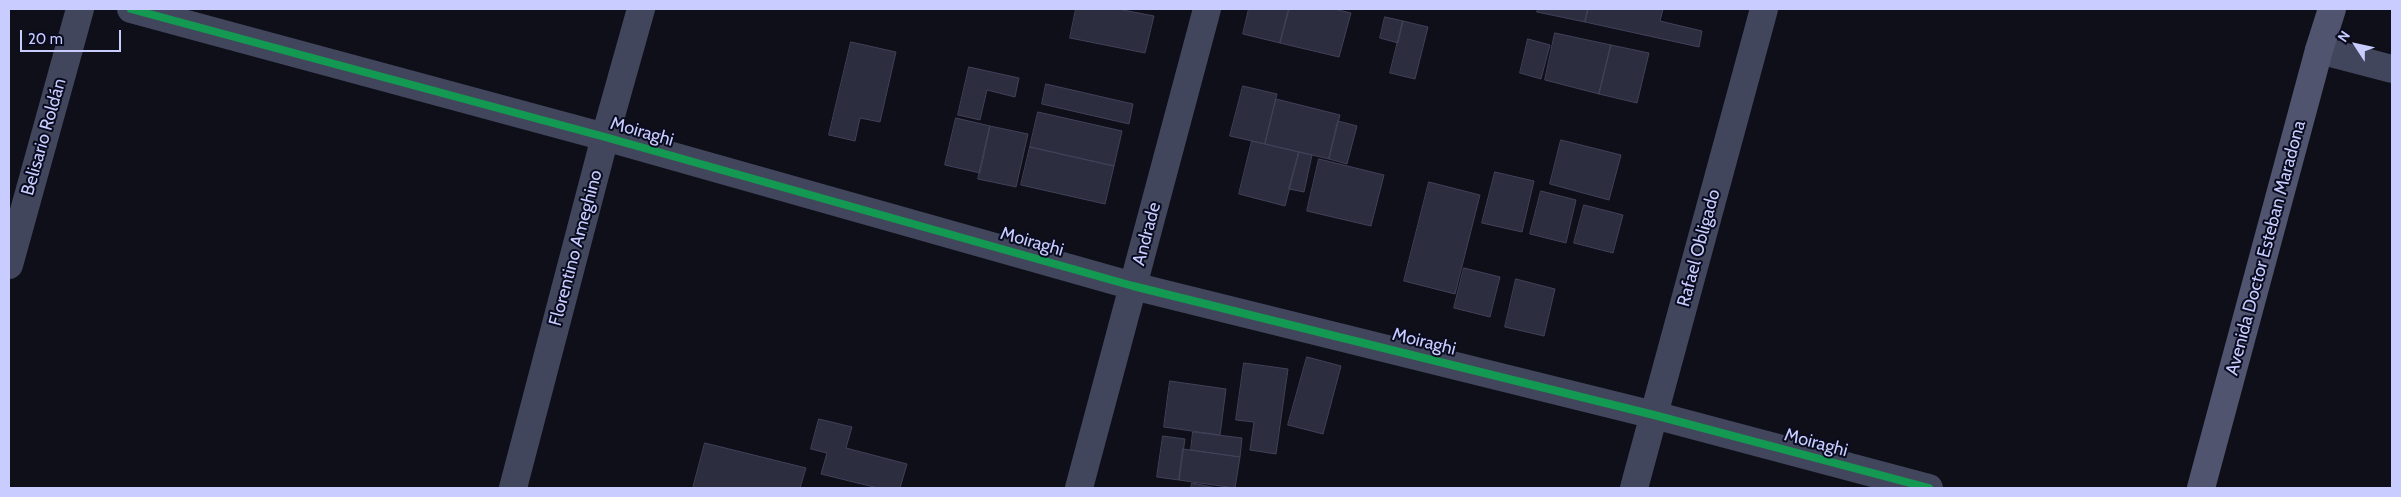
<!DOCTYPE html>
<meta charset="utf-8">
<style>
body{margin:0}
#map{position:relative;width:2401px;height:497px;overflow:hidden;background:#0f0f1a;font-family:Cabin,sans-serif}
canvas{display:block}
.frame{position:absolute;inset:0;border:10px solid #c8ccff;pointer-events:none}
.north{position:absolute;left:2331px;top:20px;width:50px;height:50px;-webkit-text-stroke:4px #0a0b1f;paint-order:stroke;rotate:305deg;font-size:14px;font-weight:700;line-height:20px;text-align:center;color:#c8ccff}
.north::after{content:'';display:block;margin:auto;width:18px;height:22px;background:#c8ccff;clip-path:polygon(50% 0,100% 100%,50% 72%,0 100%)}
.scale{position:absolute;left:20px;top:30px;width:101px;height:22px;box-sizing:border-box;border:2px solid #c8ccff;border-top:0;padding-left:6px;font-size:15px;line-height:18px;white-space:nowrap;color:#c8ccff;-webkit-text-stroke:4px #0a0b1f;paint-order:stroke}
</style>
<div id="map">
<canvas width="2401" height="497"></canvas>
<div class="frame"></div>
<div class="north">N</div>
<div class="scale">20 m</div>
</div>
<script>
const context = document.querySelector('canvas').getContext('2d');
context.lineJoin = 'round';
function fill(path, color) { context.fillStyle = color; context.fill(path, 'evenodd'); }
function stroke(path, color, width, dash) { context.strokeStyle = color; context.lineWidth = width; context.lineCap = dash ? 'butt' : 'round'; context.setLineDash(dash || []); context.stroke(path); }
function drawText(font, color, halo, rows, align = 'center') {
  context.font = font + ' Cabin,sans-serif'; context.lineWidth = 4; context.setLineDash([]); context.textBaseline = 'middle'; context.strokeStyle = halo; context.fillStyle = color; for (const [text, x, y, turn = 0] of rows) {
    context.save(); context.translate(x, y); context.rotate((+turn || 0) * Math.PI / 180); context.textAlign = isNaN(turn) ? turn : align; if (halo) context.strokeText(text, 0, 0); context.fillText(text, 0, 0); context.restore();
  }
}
const building = new Path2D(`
 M1076,9H1118L1154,16L1145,53L1070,38Z
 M1249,9H1289L1280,43L1243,34Z
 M1289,9H1334L1351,13L1339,57L1280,43Z
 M1538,9H1588L1585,22L1537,12Z
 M1588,9H1663L1660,21L1702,31L1699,47L1585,22Z
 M1385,17L1403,21L1398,43L1380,38Z
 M1403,21L1428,27L1415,79L1390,73Z
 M1555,33L1611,45L1599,94L1545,80Z
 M1528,39L1550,45L1541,79L1520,73Z
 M851,42L896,52L880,122L860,118L855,141L829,135Z
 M1611,45L1649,53L1637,103L1599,94Z
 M969,67L1019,78L1015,97L987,90L980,120L958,115Z
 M1046,84L1133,104L1129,124L1042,104Z
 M1243,86L1277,94L1265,144L1230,136Z
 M1276,99L1340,115L1329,159L1265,144Z
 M1038,112L1122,131L1114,166L1030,147Z
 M956,118L990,126L980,173L945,165Z
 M1338,121L1357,126L1347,164L1329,159Z
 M990,126L1028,134L1016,187L978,179Z
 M1561,140L1621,155L1609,200L1550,184Z
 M1252,141L1299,152L1285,206L1239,194Z
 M1030,147L1114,166L1105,204L1021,185Z
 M1299,152L1312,155L1304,192L1289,189Z
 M1319,159L1384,175L1371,226L1307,211Z
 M1495,172L1534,181L1522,232L1482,223Z
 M1429,182L1480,195L1455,294L1404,281Z
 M1541,191L1576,200L1566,243L1530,234Z
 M1584,205L1623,215L1613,253L1574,243Z
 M1464,268L1500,277L1490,317L1454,308Z
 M1516,279L1555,289L1544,336L1505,327Z
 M1307,357L1341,366L1323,434L1288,425Z
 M1244,363L1288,369L1276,454L1250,450L1254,422L1236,420Z
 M1170,381L1226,389L1220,435L1164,427Z
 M819,419L852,427L846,448L907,464L900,488H878L821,474L827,453L811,449Z
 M1193,432L1242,438L1240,457L1191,450Z
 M1163,436L1185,439L1179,480L1157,477Z
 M705,443L806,468L800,488H693Z
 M1183,449L1240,457L1235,488L1179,480Z
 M1192,483L1217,488H1191Z`);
fill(building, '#2c2d3e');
stroke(building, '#414159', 1);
stroke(new Path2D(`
 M131,9L605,137L1133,286L1654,415L1929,488
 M2319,50L2392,69
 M9,265L80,9
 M513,488L605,137L641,9
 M1079,488L1207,9
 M1634,488L1764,9`), '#42465c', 28);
stroke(new Path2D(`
 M2201,488L2319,50L2332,9`), '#50546e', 28);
stroke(new Path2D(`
 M131,9L605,137L1133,286L1654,415L1929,488`), '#139951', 8);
drawText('18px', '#c8ccff', '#0a0b1f', [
 ["Moiraghi",642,132,16],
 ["Belisario Roldán",44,137,-74],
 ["Andrade",1147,234,-75],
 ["Moiraghi",1032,242,16],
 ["Florentino Ameghino",576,248,-75],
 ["Rafael Obligado",1699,248,-75],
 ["Avenida Doctor Esteban Maradona",2266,248,-75],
 ["Moiraghi",1424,342,14],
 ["Moiraghi",1816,443,15]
]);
</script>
